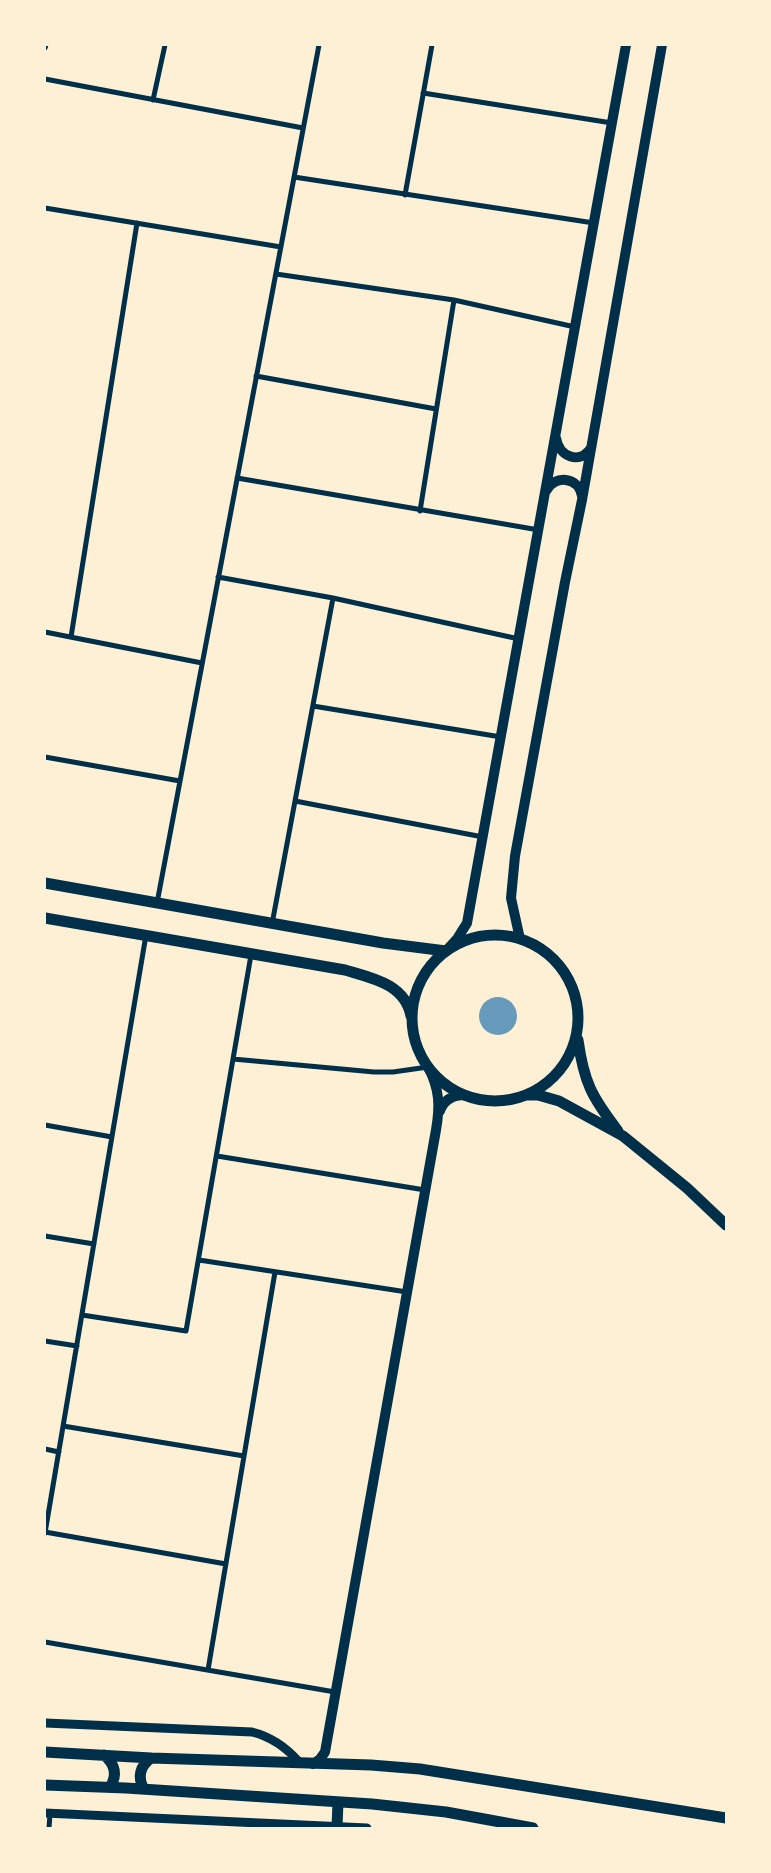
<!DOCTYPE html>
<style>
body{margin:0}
#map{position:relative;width:771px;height:1873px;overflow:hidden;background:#fdf0d5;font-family:Cabin,sans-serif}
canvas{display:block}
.frame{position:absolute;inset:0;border:46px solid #fdf0d5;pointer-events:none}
</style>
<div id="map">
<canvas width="771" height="1873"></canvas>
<div class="frame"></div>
</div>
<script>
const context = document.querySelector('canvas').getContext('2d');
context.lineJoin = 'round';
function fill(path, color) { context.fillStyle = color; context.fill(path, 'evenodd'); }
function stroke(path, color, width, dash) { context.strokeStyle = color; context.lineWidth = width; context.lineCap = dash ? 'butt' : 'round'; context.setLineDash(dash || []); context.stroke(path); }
fill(new Path2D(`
 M479 1016a19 19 0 1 1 38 0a19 19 0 1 1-38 0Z`), '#669bbc');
stroke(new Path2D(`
 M45,48L46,45
 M45,79L303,128
 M423,93L612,123
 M153,100L165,45
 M294,177L594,223
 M405,195L432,45
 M45,208L281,247
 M276,274L454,300L575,327
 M256,376L436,409
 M237,478L539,530
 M420,511L454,300
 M218,577L333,598L519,639
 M45,632L202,663
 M71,637L137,223
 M313,706L501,737
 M45,757L180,781
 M295,801L483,837
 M157,903L319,45
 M272,924L333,598
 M233,1059L374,1072H393L428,1067
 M45,1125L112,1137
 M217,1156L425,1190
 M45,1236L94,1244
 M199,1260L407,1292
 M82,1315L186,1331L251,955
 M45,1341L77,1346
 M63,1426L244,1456
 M45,1449L59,1452
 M45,1532L226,1564
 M45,1533L146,935
 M45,1642L335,1692
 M208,1670L275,1272
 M49,1828L50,1814`), '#003049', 5);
stroke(new Path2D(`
 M45,1723L252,1732C272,1737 286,1747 299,1762
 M45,1813L367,1828`), '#003049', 9);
stroke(new Path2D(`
 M556,438C559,457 580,465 591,448
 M546,491C554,474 579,477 582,496
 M520,939L511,898L515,856L565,582L582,500L662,45
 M446,951L457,939L467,923L626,45
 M440,1111C444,1099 453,1095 465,1095
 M313,1764L320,1759L325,1752L436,1130C440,1107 440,1089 428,1067`), '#003049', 10);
stroke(new Path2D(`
 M45,883L383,943L446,951
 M45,918L345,970C372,978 405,984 411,1016
 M412 1018a83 83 0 1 1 166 0a83 83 0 1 1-166 0Z
 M578,1040C584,1083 592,1097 618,1131
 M529,1095H538L559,1101L623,1136L687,1188L726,1225
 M45,1752L151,1758L371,1765L420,1769L726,1818
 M104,1755C115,1764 118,1775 110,1787
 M45,1785L126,1788L372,1804L446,1812L533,1828
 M144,1789C137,1777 140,1766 151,1758
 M337,1827L338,1802`), '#003049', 11);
</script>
